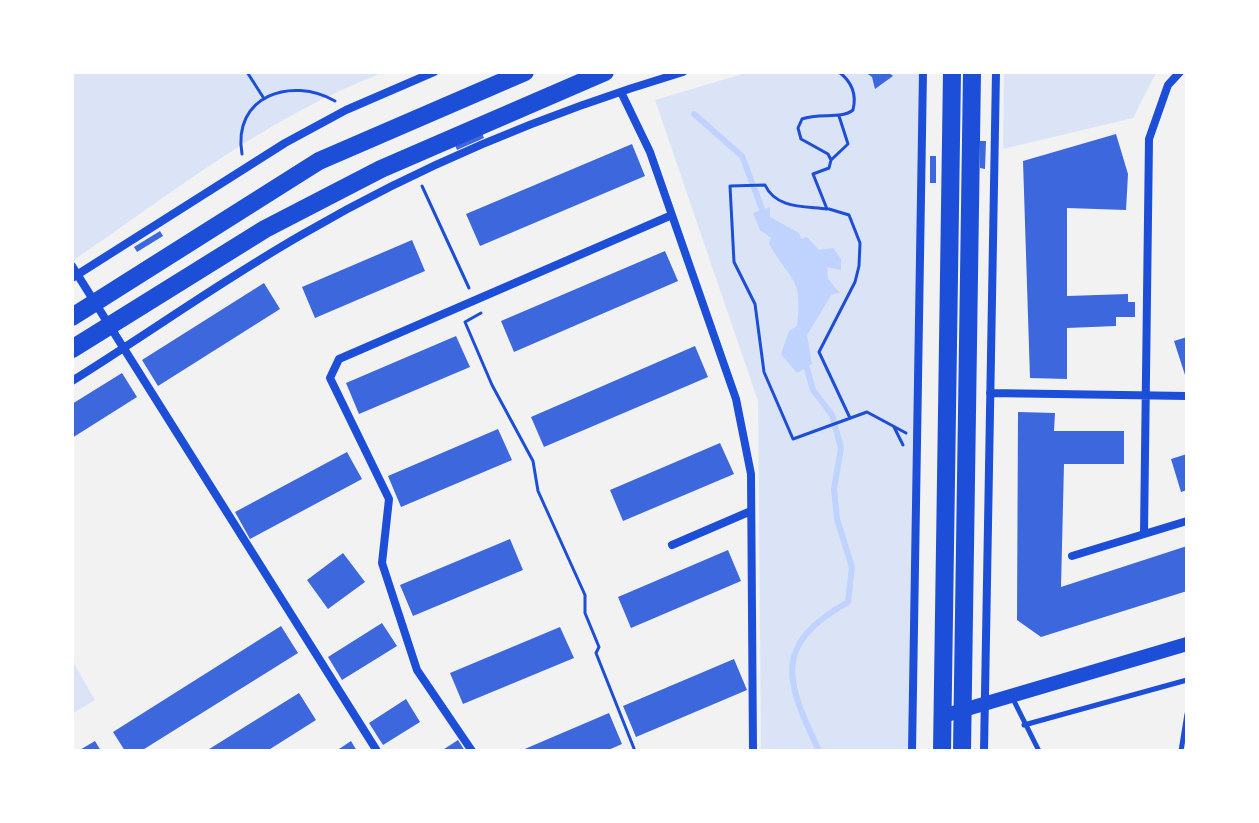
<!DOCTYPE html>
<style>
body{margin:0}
#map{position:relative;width:1259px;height:823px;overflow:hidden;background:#f2f2f2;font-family:"Alegreya Sans",sans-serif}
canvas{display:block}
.frame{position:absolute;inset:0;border:74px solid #fff;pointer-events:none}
</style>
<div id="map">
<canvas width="1259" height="823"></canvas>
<div class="frame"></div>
</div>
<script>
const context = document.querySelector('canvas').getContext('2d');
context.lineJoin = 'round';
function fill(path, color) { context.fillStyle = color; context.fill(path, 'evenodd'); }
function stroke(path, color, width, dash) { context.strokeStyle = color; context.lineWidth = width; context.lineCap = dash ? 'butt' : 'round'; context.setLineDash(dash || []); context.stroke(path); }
fill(new Path2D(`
 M72,72H385C271,114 172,193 74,260Z
 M749,72H920L910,751H761L758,401L655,100Z
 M1004,72H1155L1156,73L1133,118L1003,149Z
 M72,660L95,700L72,714Z`), '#dbe4f7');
fill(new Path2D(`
 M770,207V217L799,233L801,239L807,237L819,250L833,248L841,259V270L827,267L828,279L840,293L832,294L807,335L812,364L797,373L781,354L789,331L797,326C803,277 792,283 769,244L771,238L760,230L753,213Z`), '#bfd3fe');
stroke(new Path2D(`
 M694,114L742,156L765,217
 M805,362L813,390L832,415L841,448L834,489L837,519L852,567L848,602C771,646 786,680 819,751`), '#bfd3fe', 6);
fill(new Path2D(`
 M865,72H888L893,76L875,89L872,77Z
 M482,133L484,138L457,150L455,145Z
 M1116,134L1128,174L1126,210L1067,208V296L1128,294V302H1135V317H1116V326L1067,328V379L1030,378L1023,161Z
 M980,141H986L985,169L980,168Z
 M632,144L645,176L480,246L466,214Z
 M930,156H936V183H930Z
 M160,231L163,236L137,252L134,247Z
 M412,240L425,271L315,318L302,287Z
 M665,251L678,281L514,352L501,321Z
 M264,283L280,309L158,386L142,360Z
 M456,336L470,367L359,414L346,383Z
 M1187,337V374L1185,375L1174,341Z
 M695,346L708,377L544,447L531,417Z
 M122,373L137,397L72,438V404Z
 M1018,412L1055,413L1054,431H1124V464H1064L1061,587L1187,546V591L1041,637L1017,620Z
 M498,429L512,460L401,507L388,476Z
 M720,443L734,474L623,521L610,490Z
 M347,452L362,479L250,539L235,512Z
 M1187,454V490L1181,492L1171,459Z
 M510,539L523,570L413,616L400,585Z
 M728,550L741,581L631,628L618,597Z
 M343,553L365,582L328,609L307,580Z
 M382,623L397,646L342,680L328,657Z
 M281,626L298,653L141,751H125L113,732Z
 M560,627L574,658L463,704L450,673Z
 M734,659L747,690L636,737L623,706Z
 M299,693L316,720L267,751H206Z
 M406,699L420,722L383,745L369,723Z
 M609,713L622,744L606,751H520Z
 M458,740L465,751H441Z
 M95,741L101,751H78Z
 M351,741L357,751H336Z`), '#3d67dc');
stroke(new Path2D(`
 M247,72L263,97
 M839,72C852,82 857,94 853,110C841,120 819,112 802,119L798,128L801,139L828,154L831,160L829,168L813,174L827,209C805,206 776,209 765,185L730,186L734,262L755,304L764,372L793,439L867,412L906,433
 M242,154C232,96 291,76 335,101
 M831,160L848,144L839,116
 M422,186L469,288
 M829,209L849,215L860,243L859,266L855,282L819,352L850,418
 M481,313L465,322L492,385L533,461L538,491L585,595V613L599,647L596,653L635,751
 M894,427L903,445`), '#1d4ed8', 3);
stroke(new Path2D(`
 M1012,697L1039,751
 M1024,725L1187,680
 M1181,751L1187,714`), '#1d4ed8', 5);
stroke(new Path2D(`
 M621,92L650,152L736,399L751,474L753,751
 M72,266L377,751
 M72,278L285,143L346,110L434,72
 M72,381C149,333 224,279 303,234C421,165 553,111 683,72
 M990,393L1187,396
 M1144,533L1149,139L1168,85L1180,72
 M672,545L751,511
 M1072,556L1187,521
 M472,751L417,670L382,563L389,499L330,378L339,359L672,215
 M912,751L923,72
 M984,751L996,72`), '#1d4ed8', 8);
stroke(new Path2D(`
 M943,716L1187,644`), '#1d4ed8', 14);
stroke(new Path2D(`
 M72,317L319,161L525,72
 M72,349L265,229L381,169L605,72
 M942,751L952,72
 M962,751L972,72`), '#1d4ed8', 18);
</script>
